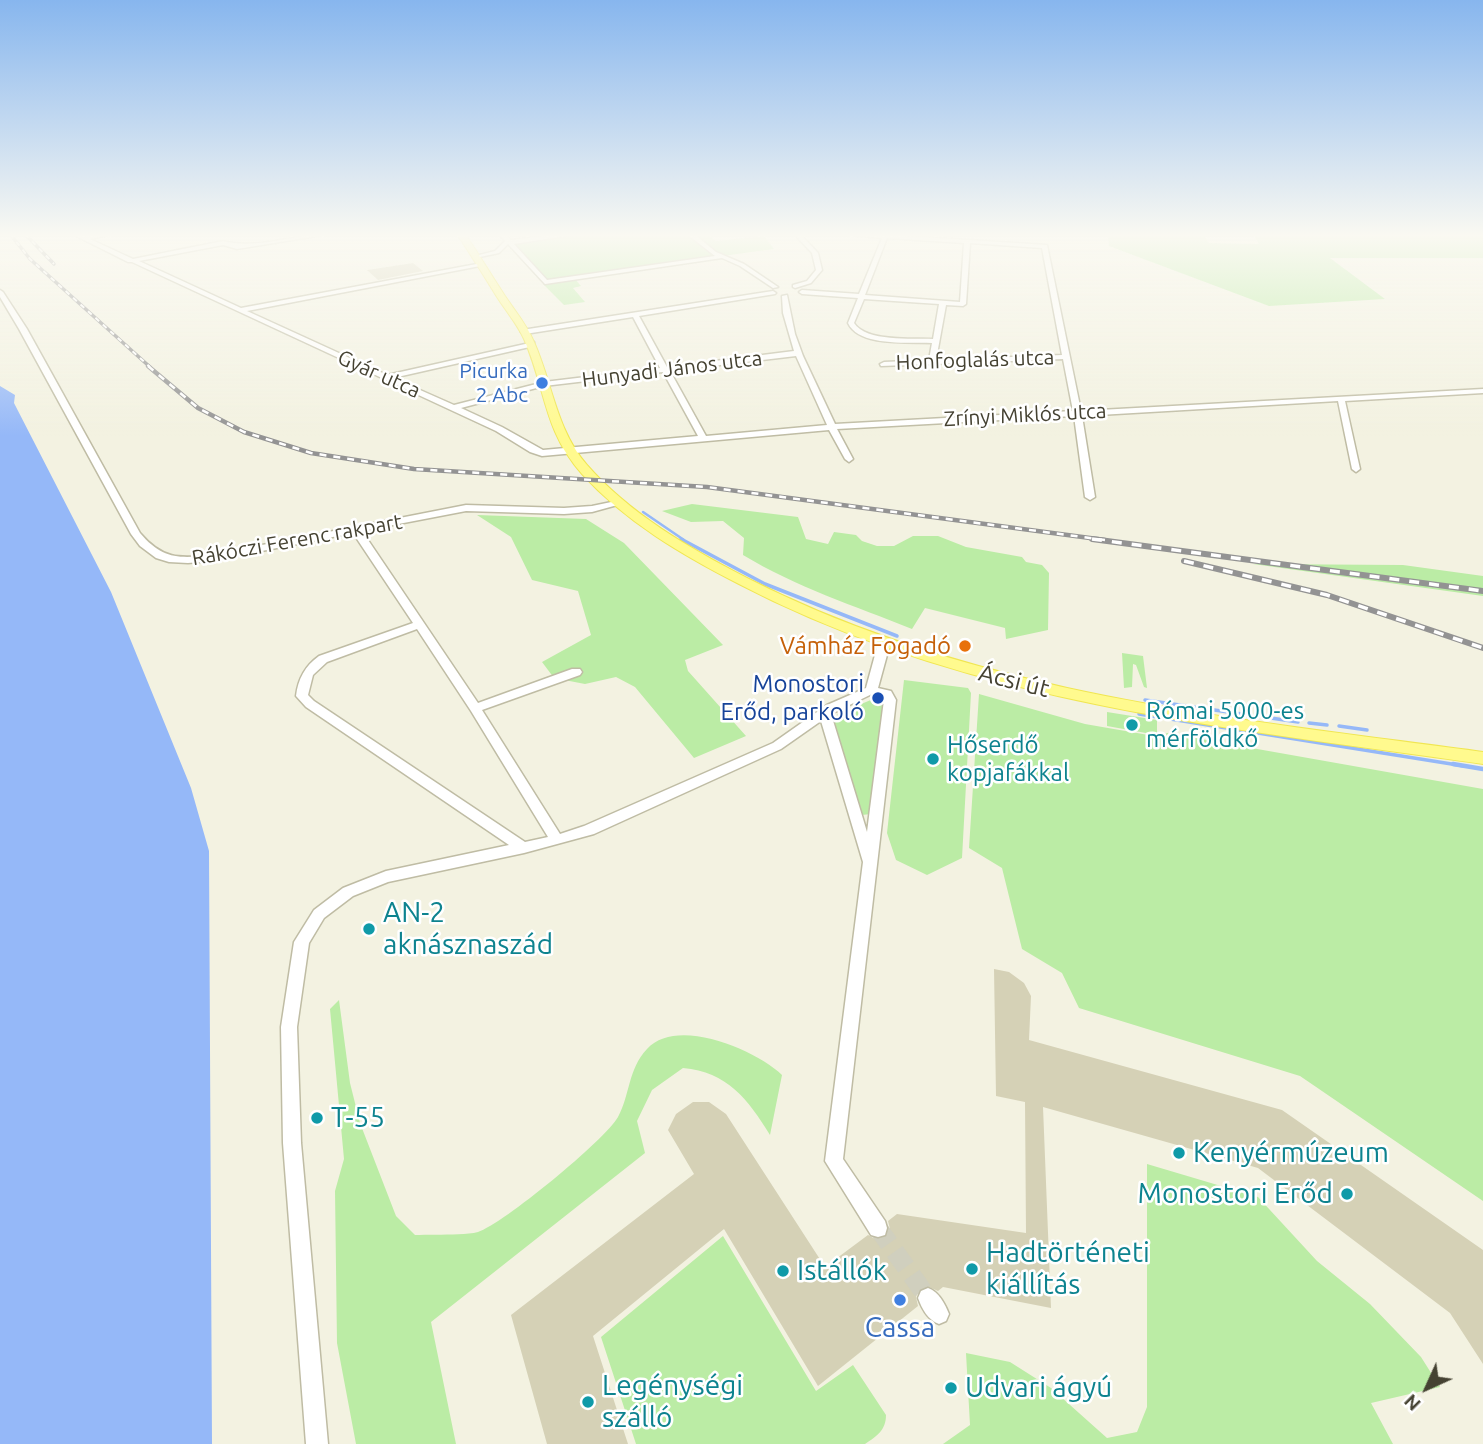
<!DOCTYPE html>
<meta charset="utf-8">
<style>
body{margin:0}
#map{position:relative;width:1483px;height:1444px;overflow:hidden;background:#f3f2e1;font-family:Ubuntu,sans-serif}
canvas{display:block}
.north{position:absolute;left:1392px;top:1353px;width:70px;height:70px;-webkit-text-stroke:5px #fff;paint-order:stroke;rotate:225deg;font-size:19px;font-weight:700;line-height:28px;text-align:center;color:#454232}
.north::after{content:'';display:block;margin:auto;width:24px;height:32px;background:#454232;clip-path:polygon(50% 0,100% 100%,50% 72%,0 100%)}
</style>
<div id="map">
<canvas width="1483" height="1444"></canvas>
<div class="north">N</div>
</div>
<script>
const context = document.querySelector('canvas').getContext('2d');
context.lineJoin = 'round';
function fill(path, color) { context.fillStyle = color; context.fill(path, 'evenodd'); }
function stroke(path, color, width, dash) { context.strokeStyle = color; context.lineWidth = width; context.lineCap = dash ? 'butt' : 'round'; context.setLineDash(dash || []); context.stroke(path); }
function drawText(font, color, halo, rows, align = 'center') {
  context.font = font + ' Ubuntu,sans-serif'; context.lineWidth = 5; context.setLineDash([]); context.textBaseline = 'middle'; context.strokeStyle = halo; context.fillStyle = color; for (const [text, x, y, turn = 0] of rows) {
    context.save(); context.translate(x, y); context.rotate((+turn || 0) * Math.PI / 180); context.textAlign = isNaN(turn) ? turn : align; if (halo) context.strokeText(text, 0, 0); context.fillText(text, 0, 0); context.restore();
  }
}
fill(new Path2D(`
 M571,234H707L716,241L764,236L774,249L546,280L512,242Z
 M1108,234H1203L1209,243L1259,244L1253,234H1483V258H1330L1385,299L1269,306L1109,246Z
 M575,279L581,286L573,288L585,302L564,305L543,284Z
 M692,504L798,517L806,539L828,544L834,532L856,535L862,541L877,546H894L913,536H938L966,547L1022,557L1026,562L1042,565L1049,573L1048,630L1006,639L1005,628L925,608L912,629C855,606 796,587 743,555L744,538L723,521L691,522L662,511Z
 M477,515L586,519L624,543L723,645L685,660L688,671L746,736L694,758L635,687L616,677L585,684L554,678L542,662L591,635L578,591L532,580L511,537Z
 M1253,564L1403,565L1483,576V596Z
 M1122,653L1143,656L1147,688L1144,687L1136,665L1133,664L1132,687L1124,688Z
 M904,680L968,688L971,693L962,858L927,875L896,860L887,833Z
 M979,694L1085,724L1160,737L1167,733L1483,789V1201L1300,1076L1079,1008L1062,973L1022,949L1002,868L969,848Z
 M873,699L884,700L872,814L861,815L834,720L838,714Z
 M1107,712L1157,720V735L1107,726Z
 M339,1000L350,1083L360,1123L396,1216L415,1235C432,1234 462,1236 478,1232C503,1224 605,1140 618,1117C630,1095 628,1069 647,1049C677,1016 756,1050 782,1075L770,1135C748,1099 727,1072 683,1068L652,1090L637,1121L645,1153L431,1322L456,1444H356L337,1343L335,1191L344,1159L330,1009Z
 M1147,1164L1258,1197L1317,1261L1370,1304L1421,1357L1440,1387L1371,1403L1393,1444H943L970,1425L966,1353L1010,1362L1051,1388L1107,1438L1137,1432L1147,1407Z
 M723,1236L816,1391L853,1365L886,1415C886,1430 877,1436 865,1444H636L601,1337Z`), '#bbeca5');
fill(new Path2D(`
 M0,386L15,395L14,403L111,592L191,788L209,851L212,1444H0Z`), '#95b8f8');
stroke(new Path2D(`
 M643,512L684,540`), '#95b8f8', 2.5);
stroke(new Path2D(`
 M681,539L765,584L897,636
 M1145,700L1242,714
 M1139,714L1464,766
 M1264,717L1298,722
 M1309,723L1327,725
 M1339,726L1367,730`), '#95b8f8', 3.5);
stroke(new Path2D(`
 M1453,764L1483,769`), '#95b8f8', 4.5);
fill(new Path2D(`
 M413,263L423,271L378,280L367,270Z
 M994,969L1009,972L1024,983L1031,996L1029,1040L1282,1110L1483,1250V1364L1450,1313L1258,1168L1043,1107L1051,1308L943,1287L938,1291L927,1286L919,1290L916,1297L918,1306L818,1386L724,1229L593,1336L628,1444H547L511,1315L694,1174L668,1130L676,1114L693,1102H709L726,1114L825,1267L868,1235L877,1240L886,1238L890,1229L888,1221L897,1214L1026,1233L1025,1102L996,1096Z`), '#d5d1b6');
stroke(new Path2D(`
 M878,1228L928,1298`), '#d0cfbe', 19, [19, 10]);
const minor = new Path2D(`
 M72,234L84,236L113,234L90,239L133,259L223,241C256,250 294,234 329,234L237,249L223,245L139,261L241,308L482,263L480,266L247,311L387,375L534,342V346L393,378L454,405L544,382L660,368L633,317L525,334L521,332L522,330L773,291L776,293L775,294L639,316L667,367L794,351L783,313L782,296L787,295L795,334L803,356L835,424L1073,411L1063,359L881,366L880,364L884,362L929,360L932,343C908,342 859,347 848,323L858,298L802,294L799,292L802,290L859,294L882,238L842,234H873L1047,245L1081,411L1483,389V393L1345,401L1360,469L1356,472L1352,469L1338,401L1082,416L1095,497L1090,500L1085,497L1074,416L837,429L853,459L849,462L845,459L829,430L542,456L530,452L496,431L132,262H128ZM887,238L964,243L960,302L865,295ZM970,243L1042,248L1062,355L936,360L946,305L963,306L966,304ZM864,299L939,304L933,339C912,338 866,342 854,323ZM796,356L827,425L706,436L670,371ZM663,372L698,436L543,450L502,427L461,408L544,386Z
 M499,234H505L511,240L562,234H578L514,244L547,280L715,256L687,234H694L716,252L744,264L778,287L773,288L740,266L722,258L545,284L508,244L499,253L475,258V256L495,251L505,241Z
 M794,234H800L818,253L822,270L811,283L795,288L793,287V285L807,281L816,270L812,253Z
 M0,290L3,292L27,329L140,533C162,559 179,559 211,555L466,505L564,508L592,506L621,500V504L592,512L564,514L466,511L362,531L478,703L572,669H580L582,672L580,675L482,710L560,834L584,826L773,743L827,705L866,688L878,644L880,642H888L890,644L878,688L891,691L896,700L843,1159L885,1221L887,1228L885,1235L878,1237L871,1235L825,1161L863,862L821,721L781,749L594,834L524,853L388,882L353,896L324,918L309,943L297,1027L301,1143L328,1444H306L283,1143L281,1027L294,942L314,910L343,888L386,871L509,845L306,707L296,696C298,679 305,666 319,656L413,623L353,533L211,561L188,563L169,562L156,558L140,546L131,534L19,329L0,297ZM417,629L471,711L548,837L525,842L314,701L308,695L313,675L327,662ZM872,694L882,697L884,700L867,832L831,714Z
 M928,1288C939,1292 945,1304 949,1314L946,1321L939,1324C928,1320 922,1309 918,1298L921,1291Z`);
const major = new Path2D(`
 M457,234H465C479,254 491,275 505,296C515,311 527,325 534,342C553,385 556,429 587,465C630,514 689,548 747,578C976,695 1232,718 1483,752V764C1230,728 969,704 739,584C682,555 626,522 582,474C543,430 546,389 524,339C517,324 506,311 497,297C484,276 471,255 457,234Z`);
stroke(minor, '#bfbca4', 3);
stroke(major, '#f0e652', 2);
fill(minor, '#fff');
fill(major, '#fffa8e');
const railFar2 = new Path2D(`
 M10,234L30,259L150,367
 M25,234L54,264`);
const railFar1 = new Path2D(`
 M148,366L198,408L244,432L311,453L414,469L707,487L1105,540`);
const rail = new Path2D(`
 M1092,539L1483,591
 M1184,561L1327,595L1483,648`);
stroke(railFar2, '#939393', 3.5);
stroke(railFar1, '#939393', 4.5);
stroke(rail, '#939393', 6);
stroke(railFar2, '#fff', 2, [5]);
stroke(railFar1, '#fff', 2.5, [7]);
stroke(rail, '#fff', 3.5, [10]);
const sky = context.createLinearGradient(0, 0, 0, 436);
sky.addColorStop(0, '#87b6ee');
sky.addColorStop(0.54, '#faf9f2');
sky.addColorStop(1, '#faf9f200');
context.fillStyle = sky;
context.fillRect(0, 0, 1483, 436);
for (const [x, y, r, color] of [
 [542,383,7,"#3f7fe0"],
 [965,646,7,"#e8710a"],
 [878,698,7,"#1a4fb4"],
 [1132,725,7,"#0f9aa8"],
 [933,759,7,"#0f9aa8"],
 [369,929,7,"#0f9aa8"],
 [317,1118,7,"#0f9aa8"],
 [1179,1153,7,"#0f9aa8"],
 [1347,1194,7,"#0f9aa8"],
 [972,1269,7,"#0f9aa8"],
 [783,1271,7,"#0f9aa8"],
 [900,1300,7,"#3f7fe0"],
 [951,1388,7,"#0f9aa8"],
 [588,1402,7,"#0f9aa8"]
]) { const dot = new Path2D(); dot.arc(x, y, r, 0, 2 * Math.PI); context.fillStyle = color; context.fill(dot); stroke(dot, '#fff', 2.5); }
drawText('21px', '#454232', '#fff', [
 ["Honfoglalás utca",975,360,-2],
 ["Hunyadi János utca",672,369,-7],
 ["Gyár utca",379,374,24],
 ["Zrínyi Miklós utca",1025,415,-3],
 ["Rákóczi Ferenc rakpart",297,540,-10]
]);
drawText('21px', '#366cbe', '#fff', [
 ["Picurka",528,371],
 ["2 Abc",528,395]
], 'right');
drawText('24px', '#c56008', '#fff', [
 ["Vámház Fogadó",951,646]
], 'right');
drawText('24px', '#454232', '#fff', [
 ["Ácsi út",1014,681,14]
]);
drawText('24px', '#164399', '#fff', [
 ["Monostori",864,684],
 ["Erőd, parkoló",864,712]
], 'right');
drawText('24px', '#0d838f', '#fff', [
 ["Római 5000-es",1146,711],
 ["mérföldkő",1146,739],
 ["Hőserdő",947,745],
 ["kopjafákkal",947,773]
], 'left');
drawText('28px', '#0d838f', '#fff', [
 ["AN-2",383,913],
 ["aknásznaszád",383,945],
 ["T-55",331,1118],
 ["Kenyérmúzeum",1193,1153],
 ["Monostori Erőd",1333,1194,"right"],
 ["Hadtörténeti",986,1253],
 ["kiállítás",986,1285],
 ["Istállók",797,1271],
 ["Legénységi",602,1386],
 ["szálló",602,1418],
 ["Udvari ágyú",965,1388]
], 'left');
drawText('28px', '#366cbe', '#fff', [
 ["Cassa",900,1328]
]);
</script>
